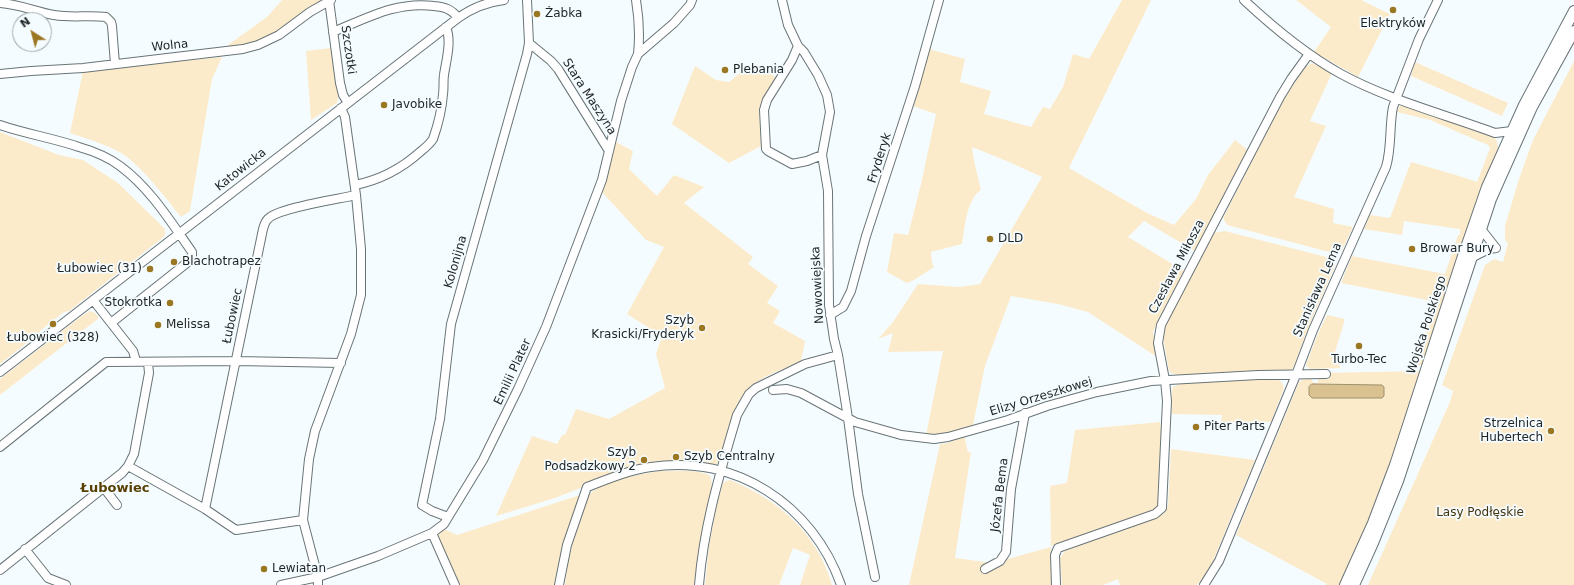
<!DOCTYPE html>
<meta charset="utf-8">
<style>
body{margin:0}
#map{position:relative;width:1574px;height:585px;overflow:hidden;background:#f5fcff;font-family:"DejaVu Sans",sans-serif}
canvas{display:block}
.north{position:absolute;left:12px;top:12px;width:40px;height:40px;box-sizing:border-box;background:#f5fcff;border:1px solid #9fa5a7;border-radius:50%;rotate:324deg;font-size:11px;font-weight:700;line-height:16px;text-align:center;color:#1d2223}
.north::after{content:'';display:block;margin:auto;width:14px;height:18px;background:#9b7722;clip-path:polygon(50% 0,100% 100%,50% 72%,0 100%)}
</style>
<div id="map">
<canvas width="1574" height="585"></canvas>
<div class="north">N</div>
</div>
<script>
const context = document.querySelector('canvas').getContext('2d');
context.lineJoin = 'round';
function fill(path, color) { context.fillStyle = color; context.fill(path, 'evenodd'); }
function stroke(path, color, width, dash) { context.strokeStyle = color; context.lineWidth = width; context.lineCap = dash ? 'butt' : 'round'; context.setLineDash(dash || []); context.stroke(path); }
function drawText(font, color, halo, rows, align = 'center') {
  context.font = font + ' "DejaVu Sans",sans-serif'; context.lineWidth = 3.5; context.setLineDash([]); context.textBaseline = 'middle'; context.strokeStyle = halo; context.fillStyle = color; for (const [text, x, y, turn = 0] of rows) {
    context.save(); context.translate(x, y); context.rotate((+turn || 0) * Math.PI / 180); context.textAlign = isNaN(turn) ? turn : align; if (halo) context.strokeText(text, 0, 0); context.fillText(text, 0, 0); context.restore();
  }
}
fill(new Path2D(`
 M282,0H325L277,33L256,43L229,49L228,45L267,17Z
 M1122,0H1151L1069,168L1147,213L1174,225L1196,199L1208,175L1235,140L1249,151L1195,251L1144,221L1128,237L1184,271L1162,312L1153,332L1157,357L1088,312L1058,304L1011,296L985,366L973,425L951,433L926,435L943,351L888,352L893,333L878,339L893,322L918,284L959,287L980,284L1042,177L1009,162L972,147L974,161L981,190C966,200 965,228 962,244L931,252L932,263L934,267L914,280L907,283L887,272L894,233L908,235L921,184L936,114L913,106L930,48L932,50L965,59L960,82L991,91L984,114L1031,127L1043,107L1050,109L1063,87L1073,54L1089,59Z
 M1296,0H1361L1390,14L1358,77L1314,52L1331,27Z
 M331,48L339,95L337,103L311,120L306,51Z
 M222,57L212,79L190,211L181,217C165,197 148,174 127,157C113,146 87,139 70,133L83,71Z
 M1574,61V585H1368L1450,402L1453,391L1442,385L1485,265L1494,259L1503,262L1508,243L1505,240V226L1519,179L1533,140Z
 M1415,62L1508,103L1502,116L1411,76Z
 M1312,63L1332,73L1310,121L1326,126L1294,197L1334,209L1333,223L1353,227L1342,250L1333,253L1227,225L1223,218L1284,99L1305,67Z
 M695,66L716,80L729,82L746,68L771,66L772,75L778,78L759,108L761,146L729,163L672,124Z
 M1402,105L1462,124L1491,134L1497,141L1498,147L1471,217L1422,365H1415L1437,302L1341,283L1352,256L1445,274L1458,235H1460V229L1404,221L1402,235L1364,229L1370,215L1390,218L1411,162L1456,175L1477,182L1490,148L1488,145L1430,120L1397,112L1399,107Z
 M0,132L59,155L83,160L118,183L165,229V236L69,311L64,312L40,331L37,335L0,364Z
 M616,142L633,151L629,169L657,196L674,175L704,187L684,203L753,257L748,264L778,286L767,303L780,311L773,323L805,341L801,361C785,369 764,375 750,387C732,403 726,438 720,460L716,464H711C672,458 638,462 601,477C595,480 586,481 583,487L555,498L496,516L532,436L557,444L562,435H565L576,409L609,419L665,388L656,354L662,336L627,314L664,247L646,240L602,192Z
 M1225,231L1330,258L1335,265L1334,268L1308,328L1294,366L1291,370L1178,375L1171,373L1169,370L1163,338L1164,330L1167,322L1214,233Z
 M90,311L95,313L99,318L0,395V379L83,315Z
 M1327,315L1345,319L1332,362H1339L1340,368L1310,369L1306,365L1317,336Z
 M1420,371L1383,484L1360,540L1339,585H1326L1327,584L1236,535L1299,382L1304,379H1312V382L1318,383V375L1323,373Z
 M1277,378L1282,383L1284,388L1271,422H1221L1222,415L1172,414V390L1173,387L1182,383Z
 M1160,422L1162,434L1159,504L1153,511L1051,546L1050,486L1067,483L1075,430Z
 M964,435L968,452H971L955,558L993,563L1051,547L1053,585H909L940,444L948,443Z
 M1171,449L1255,460L1212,563L1205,575L1197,585H1120L1118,579L1103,585H1062L1060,558L1065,551L1164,514L1168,506Z
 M661,471C670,471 704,469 710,476C712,479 711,483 712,485L699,548L695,585H565C568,553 578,524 590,494C605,479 640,474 661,471Z
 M730,480C778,499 818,534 832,585H800L810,555L793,548L779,585H705L709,546L717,504L723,483L726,481Z
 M580,495L556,585H458L438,537L440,532L444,529L457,535Z`), '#fcebca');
const water = new Path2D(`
 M1312,384L1382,385L1384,387V396L1382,398H1312L1309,395V387Z`);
fill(water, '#d9c190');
stroke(water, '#a1916f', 1);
const minor = new Path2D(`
 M329,0L340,83L343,95L348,103
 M636,0C639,18 640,35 638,54
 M782,0L788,25L798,46L804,52L818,75L827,95L830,112L822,155L828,191L829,305L834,339L838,355L848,418L858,494L875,577
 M1244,0C1274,28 1305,54 1341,74C1389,100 1444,114 1495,133L1512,131
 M0,3C19,4 36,12 54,15C71,18 89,15 106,17L111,22L112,26L115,64
 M333,32C367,18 397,1 434,6C444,7 452,9 458,18
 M529,43L551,61L558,69L609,151
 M798,46L792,60L767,100L764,110L766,149L768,151L792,164L807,161L822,155
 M0,74L31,71L83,68L243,49L258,45L279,35L310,12L331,0
 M0,125C26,134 53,138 79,147C93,151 108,157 120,166C150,188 171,222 192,252V258L188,262L111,323
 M355,185C380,180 401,169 420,152C425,148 430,144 433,139C438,125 442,108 443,94C444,88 443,81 444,75C446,61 452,41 446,27
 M1481,229L1496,248
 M1471,258L1489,249L1496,248
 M93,300L133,351L136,361
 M830,315L843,307L851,291L866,236L915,86L939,0
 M0,372L458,18C472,8 487,2 504,0
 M773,390L787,389L801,393L855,422L901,435L934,439L948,437L1008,420L1047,406L1097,392L1151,381L1258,375L1326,374
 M0,447L106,362L237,361L341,363
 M128,466L205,509L236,530L303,520
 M104,488L117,505
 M205,509L263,229C264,226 265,222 267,220C275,208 340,199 356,195
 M448,517L432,511L422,505L440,419L451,324L527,54L529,43L527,0
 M432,533L455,585
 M25,549L48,578L66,585
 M985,569L1000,561L1006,552L1011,489L1025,413
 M0,570L122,473L128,466L134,454L149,373L148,362
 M281,585L318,577L378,556L432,533L444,524L483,460L518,389L546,327L602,180L621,101L632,67L638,54L674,23L690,5L692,0
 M318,585V577L303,520L309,459L315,431L351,334L361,295V249L356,195L345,117L341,108
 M559,585L567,545L587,487C608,479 629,470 651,467C736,454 813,505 841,585
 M699,585C704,524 720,473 737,415L749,394L756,388L805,364L838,355
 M1056,585L1055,555L1058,548L1155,514L1162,508L1167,401L1165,380L1158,343L1161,325L1280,97L1291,79L1309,54
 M1204,585L1219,561L1296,375L1313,330L1386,167C1392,147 1389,127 1393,107L1419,39L1438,0`);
const major = new Path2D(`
 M1345,585L1373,523L1395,465L1462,259L1487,187L1524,105L1574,11
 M1354,585L1373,543L1398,481L1491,199L1532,107L1574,31`);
stroke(minor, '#697478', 10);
stroke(major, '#697478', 12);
stroke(minor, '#fff', 8);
stroke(major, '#fff', 10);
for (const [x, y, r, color] of [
 [1393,10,4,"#9b7722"],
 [537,14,4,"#9b7722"],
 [725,70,4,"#9b7722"],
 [384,105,4,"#9b7722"],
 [990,239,4,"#9b7722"],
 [1412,249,4,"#9b7722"],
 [174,262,4,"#9b7722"],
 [150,269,4,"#9b7722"],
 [170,303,4,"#9b7722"],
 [53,324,4,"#9b7722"],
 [158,325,4,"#9b7722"],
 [702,328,4,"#9b7722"],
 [1359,346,4,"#9b7722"],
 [1196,427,4,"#9b7722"],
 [1551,431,4,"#9b7722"],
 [676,457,4,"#9b7722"],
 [644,460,4,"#9b7722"],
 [264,569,4,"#9b7722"]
]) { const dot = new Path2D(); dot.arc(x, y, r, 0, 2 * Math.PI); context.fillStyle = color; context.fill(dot); stroke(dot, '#f5fcff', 1.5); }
drawText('12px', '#1d2223', '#f5fcff', [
 ["Żabka",545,14],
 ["Elektryków",1393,24,"center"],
 ["Plebania",733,70],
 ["Javobike",392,105],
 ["DLD",998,239],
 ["Browar Bury",1420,249],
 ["Blachotrapez",182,262],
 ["Łubowiec (31)",142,269,"right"],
 ["Stokrotka",162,303,"right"],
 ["Szyb",694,321,"right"],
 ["Krasicki/Fryderyk",694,335,"right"],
 ["Melissa",166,325],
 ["Łubowiec (328)",53,338,"center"],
 ["Turbo-Tec",1359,360,"center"],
 ["Strzelnica",1543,424,"right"],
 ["Hubertech",1543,438,"right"],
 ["Piter Parts",1204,427],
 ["Szyb",636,453,"right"],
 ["Podsadzkowy 2",636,467,"right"],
 ["Szyb Centralny",684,457],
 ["Lewiatan",272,569]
], 'left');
drawText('12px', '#1d2223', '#f5fcff', [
 ["Wolna",170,46,-6],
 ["Szczotki",348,50,82],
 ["Stara Maszyna",589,97,57],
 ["Fryderyk",880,158,-72],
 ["Katowicka",241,170,-38],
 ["Kolonijna",456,262,-74],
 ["Czesława Miłosza",1177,267,-62],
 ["Nowowiejska",818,285,-93],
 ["Stanisława Lema",1318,290,-66],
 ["Łubowiec",233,316,-78],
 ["Wojska Polskiego",1427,325,-72],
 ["Emilii Plater",513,372,-65],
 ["Elizy Orzeszkowej",1041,397,-17],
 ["Józefa Bema",1000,495,-83]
]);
drawText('12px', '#47350d', '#f5fcff', [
 ["Lasy Podłęskie",1480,513]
]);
drawText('bold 13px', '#573f00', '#f5fcff', [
 ["Łubowiec",115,489]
]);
</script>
